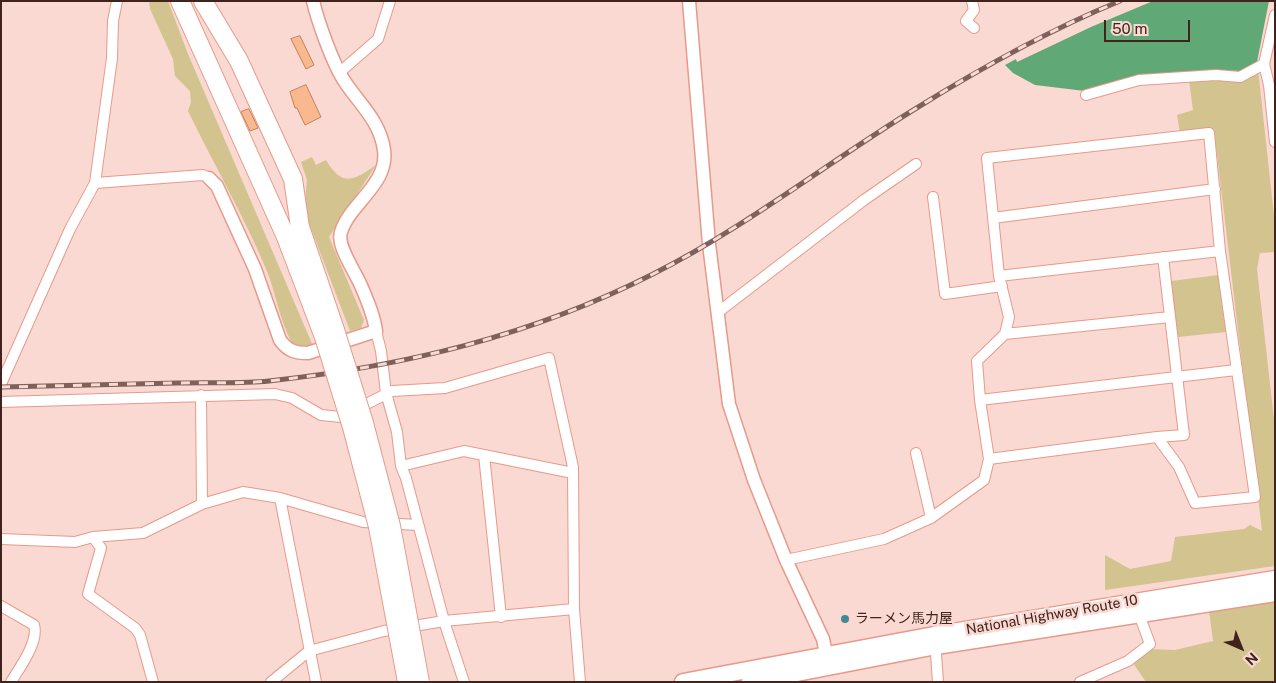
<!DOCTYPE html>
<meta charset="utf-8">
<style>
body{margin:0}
#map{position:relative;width:1276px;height:683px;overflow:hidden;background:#f9d9d2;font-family:"Public Sans",sans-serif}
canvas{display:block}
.frame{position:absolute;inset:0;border:2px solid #40231d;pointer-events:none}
.north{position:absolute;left:1216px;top:623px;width:50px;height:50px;-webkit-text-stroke:4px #f9d9d2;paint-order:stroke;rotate:136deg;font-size:14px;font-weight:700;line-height:20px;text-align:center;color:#40231d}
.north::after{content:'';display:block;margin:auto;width:18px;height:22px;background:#40231d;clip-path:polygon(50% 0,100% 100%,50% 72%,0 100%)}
.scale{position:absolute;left:1104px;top:20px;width:86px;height:22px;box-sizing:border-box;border:2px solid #40231d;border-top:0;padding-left:6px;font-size:15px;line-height:18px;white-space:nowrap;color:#40231d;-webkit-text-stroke:4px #f9d9d2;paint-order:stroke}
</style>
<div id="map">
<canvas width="1276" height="683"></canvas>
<div class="frame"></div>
<div class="north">N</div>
<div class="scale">50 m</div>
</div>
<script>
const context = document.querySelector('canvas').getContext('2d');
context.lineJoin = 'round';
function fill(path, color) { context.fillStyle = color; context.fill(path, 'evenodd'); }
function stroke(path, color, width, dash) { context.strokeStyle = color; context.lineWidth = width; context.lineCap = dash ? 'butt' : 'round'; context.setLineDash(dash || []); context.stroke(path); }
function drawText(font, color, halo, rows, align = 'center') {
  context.font = font + ' "Public Sans","Noto Sans JP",sans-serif'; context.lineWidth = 5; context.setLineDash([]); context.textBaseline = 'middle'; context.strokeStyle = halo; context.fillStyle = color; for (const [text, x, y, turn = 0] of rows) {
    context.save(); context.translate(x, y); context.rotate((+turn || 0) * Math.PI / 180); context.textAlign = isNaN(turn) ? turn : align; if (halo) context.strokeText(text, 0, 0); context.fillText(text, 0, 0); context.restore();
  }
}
fill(new Path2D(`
 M168,1L188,54L313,346L297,347L292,343C280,321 276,295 267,271C244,216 214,165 188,111L191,102L190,91L175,76L173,59L150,9L149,1Z
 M1258,69L1275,225V252L1260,253L1257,269L1275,428V566L1105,590V555L1130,569L1171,561L1175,537L1244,529L1250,525L1262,531L1214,129L1180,132L1177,115L1193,110L1189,80Z
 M312,157L316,165L326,160C342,188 355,180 376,165L329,237L364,320L361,328L350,331L304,210L307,180L301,162Z
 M1219,275L1226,332L1178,337L1171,281Z
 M1275,602V682H1146L1131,660L1148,649L1175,650L1213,641L1209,611Z`), '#d3c38e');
fill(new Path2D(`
 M1153,1H1269L1257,62L1240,71L1213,70L1138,75L1085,91L1035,85L1013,73L1005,65L1016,59L1017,62L1091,27Z`), '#60a876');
const building = new Path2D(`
 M300,36L314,65L306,69L291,39Z
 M306,85L321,117L305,125L297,108H295L290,92Z
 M249,109L258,128L250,131L241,112Z`);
fill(building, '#fab88f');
stroke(building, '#c0815b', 1);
const minor = new Path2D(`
 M972,1L974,10L966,21L974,28
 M1275,15L1264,64L1269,85L1275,142
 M340,72L378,39L390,1
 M1086,95L1139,80L1216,75L1240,77L1264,64
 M95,183L203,175L209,178
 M933,197L945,294L1002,286
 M993,218L1215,189
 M999,276L1220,251
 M717,313L864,200L916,164
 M376,331L381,351L386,393L397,432L401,466L406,478L444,621L464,682
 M1005,334L1170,317
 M1,384L70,229L95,183L112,58L113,21L117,1
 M201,395L202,504
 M980,400L1236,370
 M1,402L275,394L292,398L321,415L341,417L392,391L445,388L549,358L573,467L574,609L580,682
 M1157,437L1184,435L1163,257
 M916,453L931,518
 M484,455L501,617
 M401,466L464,451L573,473
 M280,498L316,682
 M93,537L101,548L88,594L135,628L140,635L153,682
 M1,539L75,542L93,537L143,533L202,504L243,492L280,498L363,522L418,525
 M786,560L884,539L931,518L984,480L989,459L980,400L977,361L1005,334L1009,317L999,276L987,158L1209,133L1220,251L1255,497L1195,503L1179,467L1157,437L989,459
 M1,606L34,625C39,642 20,667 11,682
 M935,640L938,682
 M271,682L309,651L384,631L444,621L574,609
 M1080,682L1128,661L1150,644L1137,609`);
const tertiary = new Path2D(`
 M689,1L709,244L729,404L754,480L786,560L823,639L828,663
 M209,178L217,186L255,269L280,340C288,351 295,353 308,353L376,331C374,316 368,302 362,288C357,274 336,246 341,232C350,203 389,184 384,150C380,120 358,103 343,79C332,61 318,22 313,1`);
const trunk = new Path2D(`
 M683,682L934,635L1275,579
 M750,682L936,646L1275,593`);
const motorway = new Path2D(`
 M180,1L286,237L324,337
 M203,1L239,61L293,179L300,227L335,330`);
stroke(minor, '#e69a8b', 12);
stroke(tertiary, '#e69a8b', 15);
stroke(trunk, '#e69a8b', 19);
stroke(motorway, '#e69a8b', 20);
stroke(minor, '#fff', 10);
stroke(tertiary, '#fff', 12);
stroke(trunk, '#fff', 16);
stroke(motorway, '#fff', 18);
const rail = new Path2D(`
 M1,387C60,386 119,384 178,383C208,382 239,384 269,381C405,366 531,336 653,274C746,227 827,163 915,109C981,68 1049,30 1120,1`);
stroke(rail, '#7f615b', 5);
stroke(rail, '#f9d9d2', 3, [9]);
const motorwayBridge = new Path2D(`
 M335,330L364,423L391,526L420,682
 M324,337L352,427L378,527L407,682`);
stroke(motorwayBridge, '#e69a8b', 20, []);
stroke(motorwayBridge, '#fff', 18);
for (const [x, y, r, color] of [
 [845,619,5,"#448896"]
]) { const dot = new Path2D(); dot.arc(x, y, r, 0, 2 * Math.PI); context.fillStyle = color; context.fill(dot); stroke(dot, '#f9d9d2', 2); }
drawText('14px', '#40231d', '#f9d9d2', [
 ["National Highway Route 10",1052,615,-10]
]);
drawText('14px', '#40231d', '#f9d9d2', [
 ["ラーメン馬力屋",855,619]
], 'left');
</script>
